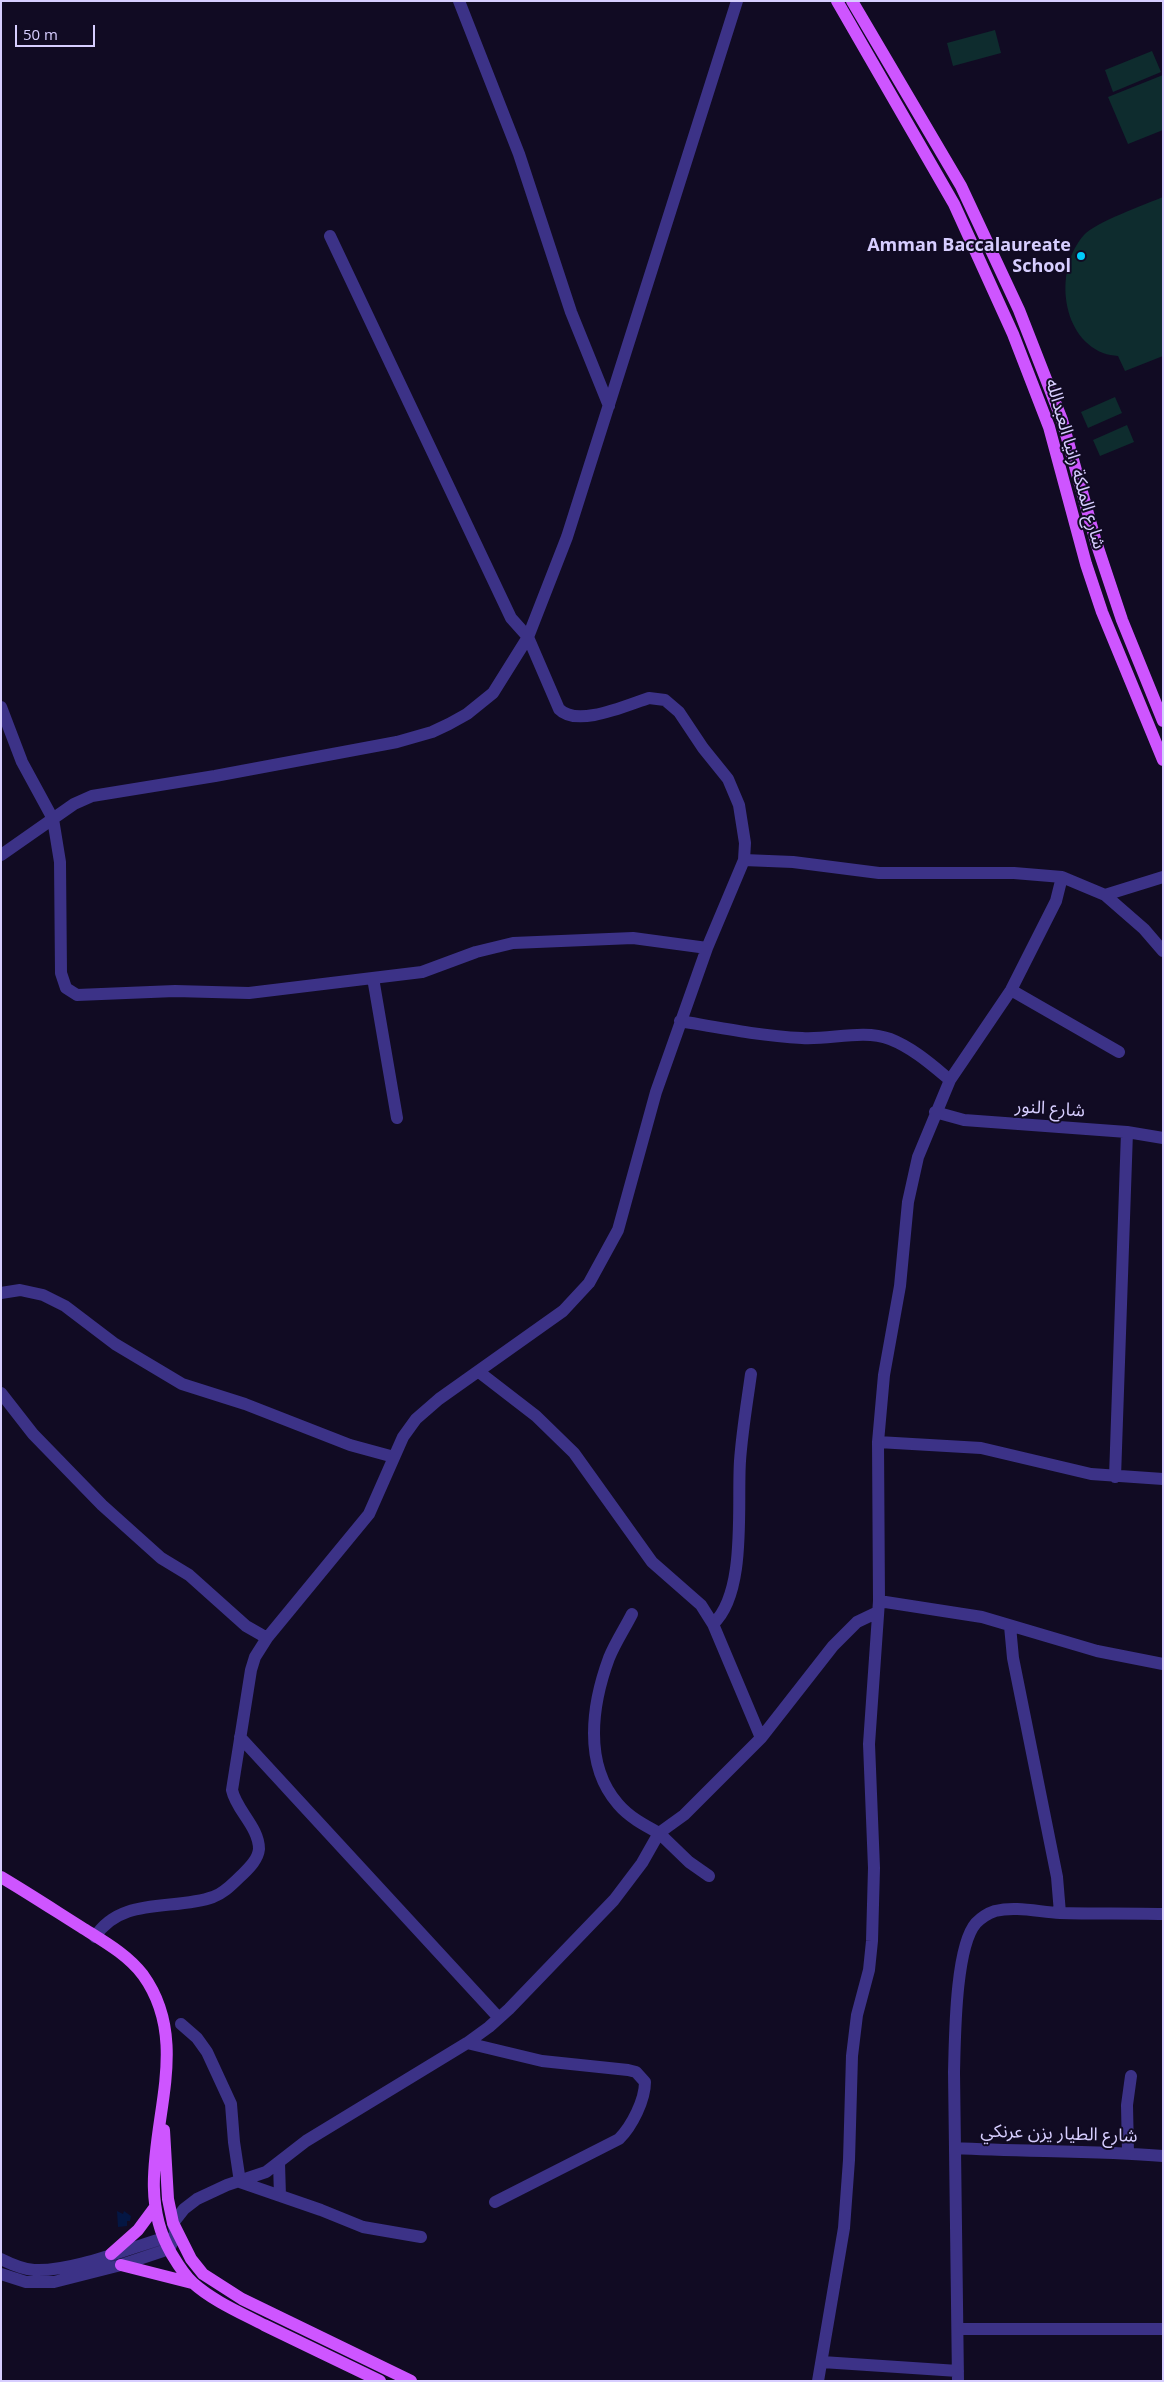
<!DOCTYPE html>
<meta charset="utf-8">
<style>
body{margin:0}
#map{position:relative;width:1164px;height:2382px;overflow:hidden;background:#110b23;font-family:"Open Sans",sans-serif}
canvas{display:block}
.frame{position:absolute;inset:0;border:2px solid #d7ceff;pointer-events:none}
.scale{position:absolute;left:15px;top:25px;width:80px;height:22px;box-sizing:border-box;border:2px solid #d7ceff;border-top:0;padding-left:6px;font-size:15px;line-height:18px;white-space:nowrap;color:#d7ceff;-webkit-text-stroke:4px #110b23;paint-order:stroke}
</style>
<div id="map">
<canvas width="1164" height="2382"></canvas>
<div class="frame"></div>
<div class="scale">50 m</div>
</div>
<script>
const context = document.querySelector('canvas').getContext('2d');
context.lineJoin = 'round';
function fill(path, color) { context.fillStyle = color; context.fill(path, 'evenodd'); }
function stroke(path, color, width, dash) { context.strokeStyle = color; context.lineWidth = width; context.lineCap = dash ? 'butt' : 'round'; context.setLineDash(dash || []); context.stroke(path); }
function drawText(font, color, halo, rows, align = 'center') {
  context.font = font + ' "Open Sans","Noto Sans Arabic",sans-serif'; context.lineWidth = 4; context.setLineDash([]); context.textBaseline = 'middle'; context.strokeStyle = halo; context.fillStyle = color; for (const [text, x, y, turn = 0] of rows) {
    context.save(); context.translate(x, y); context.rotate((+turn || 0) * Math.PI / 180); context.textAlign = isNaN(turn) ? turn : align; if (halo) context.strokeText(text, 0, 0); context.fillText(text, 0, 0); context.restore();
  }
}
fill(new Path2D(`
 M995,30L1001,53L953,66L947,43Z
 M1152,51L1161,72L1113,92L1105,70Z
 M1163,75V130L1128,144L1108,97Z
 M1163,197V356L1125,371L1118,356C1113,355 1108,355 1103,353C1059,335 1055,267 1084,235C1094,223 1146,204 1163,197Z
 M1115,397L1122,413L1088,428L1081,412Z
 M1127,425L1134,442L1100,456L1093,440Z`), '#0e2c2e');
fill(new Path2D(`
 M117,2211L123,2214L124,2211L131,2216L130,2221H127V2226L118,2227Z`), '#041643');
stroke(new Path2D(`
 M459,1L519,154L571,312L609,406
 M1,707L22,762L53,819L60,862L61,973L66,988L77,995L175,991L249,993L422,972L476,952L513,943L633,938L707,948
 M1,855L74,804L92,796L215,776L397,742L432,732L449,724L467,714L493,693L528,637L567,537L737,1
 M744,860L793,862L879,873H1014L1062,877L1105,895L1163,877
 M1105,895L1144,929L1163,951
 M373,978L397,1118
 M1011,990L1119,1052
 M680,1021C721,1028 761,1036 802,1038C830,1040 863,1029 890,1039C913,1048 932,1065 950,1080
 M935,1112L964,1120L1127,1132L1163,1138
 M1,1293L20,1290L43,1295L65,1306L115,1344L182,1384L245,1404L350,1445L394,1457
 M479,1372L536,1416L574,1453L652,1562L701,1605L713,1624
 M751,1374C747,1403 742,1432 740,1461C737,1505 747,1593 713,1624L761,1738
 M1,1393L33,1434L102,1505L161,1558L189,1575L246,1626L267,1638
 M878,1442L981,1448L1091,1474L1163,1479
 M1115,1477L1127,1132
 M879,1601L982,1617L1097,1651L1163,1664
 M632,1614C625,1628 615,1643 609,1658C592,1704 583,1764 618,1804C629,1817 644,1825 659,1833L684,1815L761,1738L833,1646L857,1622L878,1612
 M1010,1626L1013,1658L1057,1877L1060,1913
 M240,1737L499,2018
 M95,1937C121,1896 174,1911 213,1897C225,1893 234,1882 243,1874C250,1867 258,1859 259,1849C259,1827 236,1810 232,1790L251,1670L255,1657L267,1638L369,1514L403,1437L416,1419L439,1399L563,1311L589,1283L618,1230L656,1092L707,948L744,860L745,843L739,805L728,779L703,748L679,712L665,700L649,698C627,705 577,728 559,709L528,637L511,618L330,236
 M181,2024L197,2038L207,2052L231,2104L234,2142L240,2182L321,2210L363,2227L421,2237
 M467,2043L542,2061L628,2070L636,2072L645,2082C645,2100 632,2126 619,2139L495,2202
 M955,2148C1024,2152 1094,2150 1163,2156
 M1128,2153L1127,2105L1131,2076
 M279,2163L280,2196
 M1,2259C11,2264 22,2269 34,2270C71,2272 127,2249 164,2238L175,2240
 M1,2274L26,2282H54L121,2265L169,2249L176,2235L173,2223L184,2209L197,2199L227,2185L266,2172L306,2141L467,2043L489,2027L509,2009L614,1900L642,1863L659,1833L689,1862L709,1876
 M958,2329H1163
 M822,2362L958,2371
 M818,2381L844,2228L849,2160L852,2056L857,2015L869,1970L872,1941L874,1868L869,1744L879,1601L878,1442L884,1375L900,1286L908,1202L918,1157L950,1080L1011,990L1056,901L1062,877
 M958,2381L954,2072C955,2039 955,1947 976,1923C981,1918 989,1913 995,1911C1016,1906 1039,1912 1060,1913C1094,1914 1129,1913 1163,1914`), '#3c3287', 12);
stroke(new Path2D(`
 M837,1L954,204L1013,334L1049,427L1086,564L1102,612L1163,760
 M852,1L961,186L1019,310L1062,420L1096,542L1122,620L1163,721
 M1,1877C28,1893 54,1910 81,1927C103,1941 127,1954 143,1975C205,2061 120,2165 171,2253C177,2263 184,2275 193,2283C213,2301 241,2313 264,2325C303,2344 341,2362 380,2381
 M164,2130L168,2199L173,2223L191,2259L203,2274L242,2299L411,2381
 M111,2254L138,2230L155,2207
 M121,2265L192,2283`), '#ce55ff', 12);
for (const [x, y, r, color] of [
 [1081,256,5,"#00cbf9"]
]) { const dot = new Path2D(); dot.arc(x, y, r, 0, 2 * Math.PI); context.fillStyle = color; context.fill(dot); stroke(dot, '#110b23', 2); }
drawText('bold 18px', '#d7ceff', '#110b23', [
 ["Amman Baccalaureate",1071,246],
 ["School",1071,267]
], 'right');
drawText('18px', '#d7ceff', '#110b23', [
 ["شارع الملكة رانيا العبدالله",1075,464,74],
 ["شارع النور",1050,1109,4],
 ["شارع الطيار يزن عرنكي",1059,2134,2]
]);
</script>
